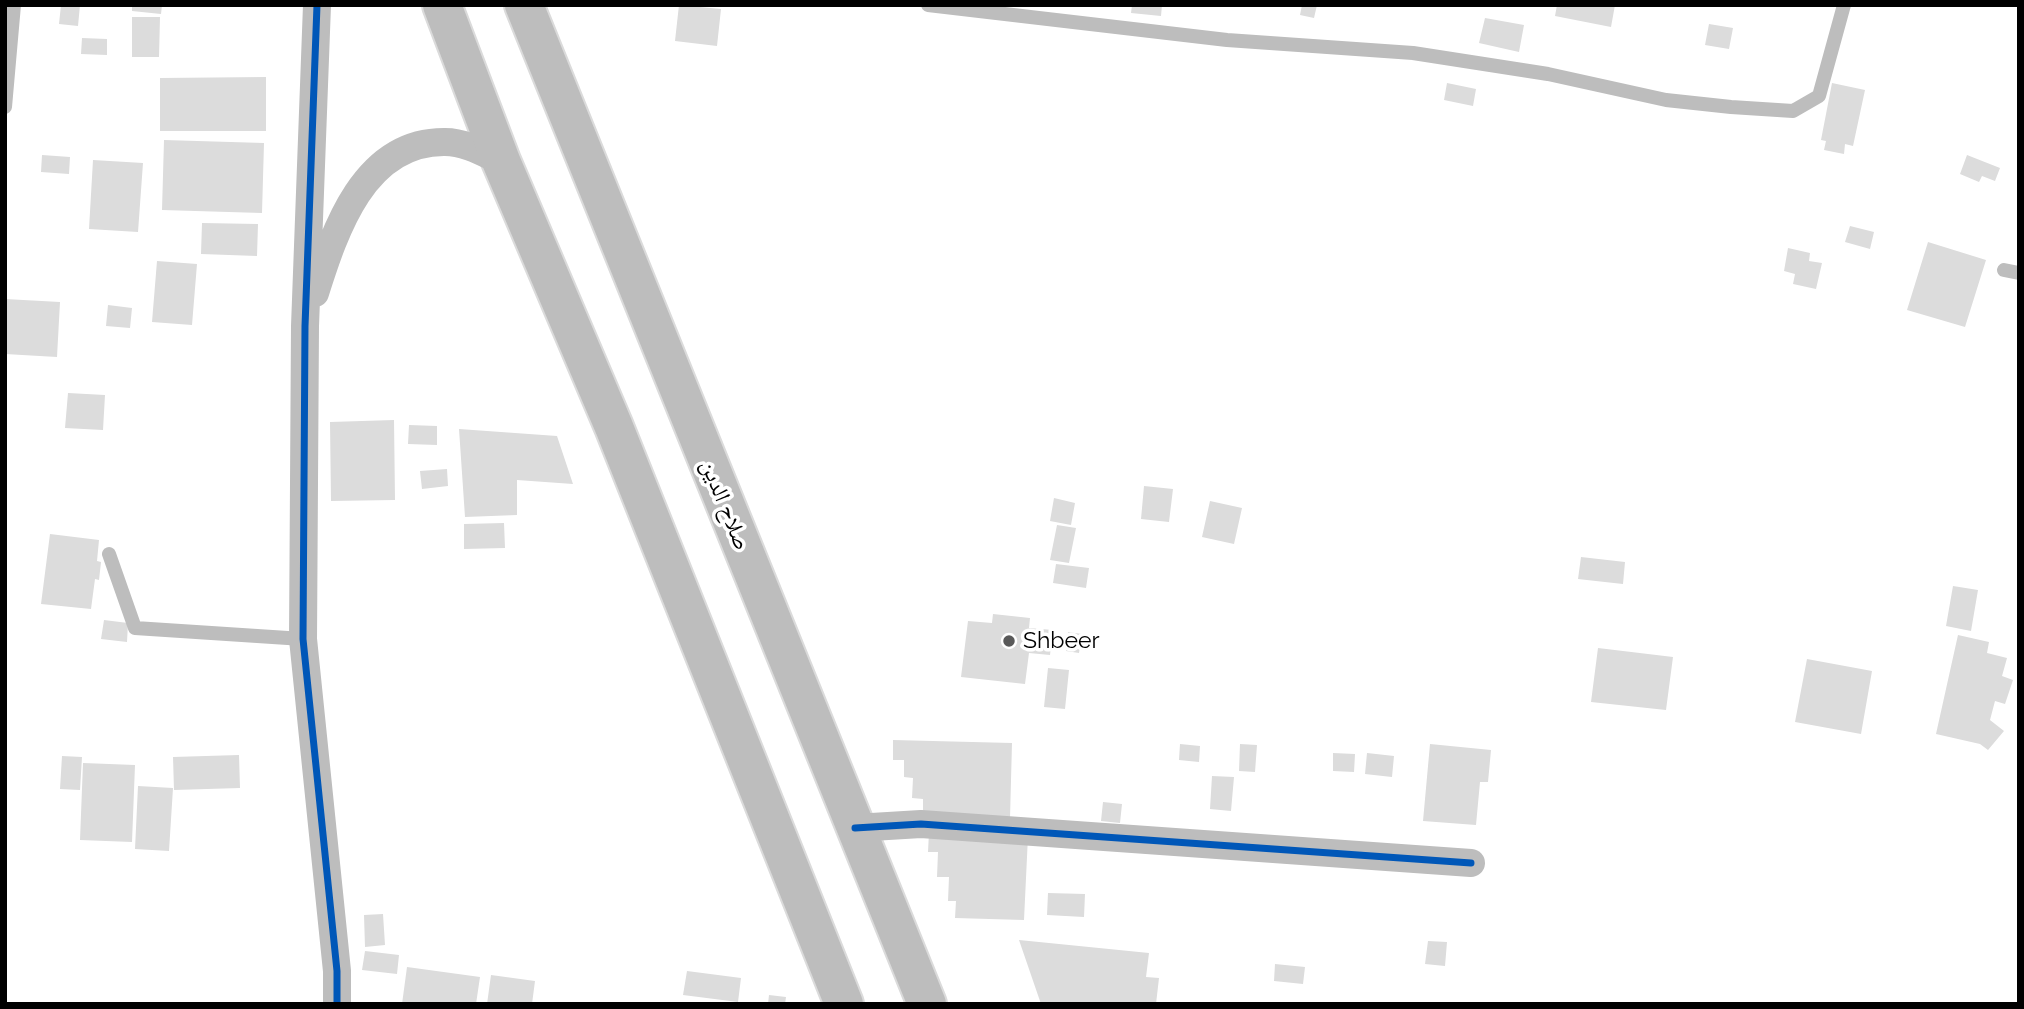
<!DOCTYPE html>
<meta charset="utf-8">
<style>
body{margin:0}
#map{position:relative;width:2024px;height:1009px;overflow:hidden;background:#fff;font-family:Raleway,sans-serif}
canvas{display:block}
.frame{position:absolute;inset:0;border:7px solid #000;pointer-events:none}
</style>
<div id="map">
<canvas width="2024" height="1009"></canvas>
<div class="frame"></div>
</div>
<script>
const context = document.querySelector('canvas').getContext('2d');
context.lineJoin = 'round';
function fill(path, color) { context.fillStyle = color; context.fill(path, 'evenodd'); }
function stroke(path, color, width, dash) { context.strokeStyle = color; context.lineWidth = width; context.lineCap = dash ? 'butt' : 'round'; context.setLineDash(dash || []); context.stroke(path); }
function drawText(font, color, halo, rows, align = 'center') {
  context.font = font + ' Raleway,"Noto Naskh Arabic",sans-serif'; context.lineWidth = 7; context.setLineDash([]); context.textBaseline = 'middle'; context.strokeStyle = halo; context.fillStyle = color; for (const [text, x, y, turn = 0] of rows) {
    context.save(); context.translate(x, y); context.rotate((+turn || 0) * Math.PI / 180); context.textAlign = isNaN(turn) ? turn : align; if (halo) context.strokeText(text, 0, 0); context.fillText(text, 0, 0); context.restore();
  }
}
fill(new Path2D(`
 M61,5H80L78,26L59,24Z
 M132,5H162L161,14L132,11Z
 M679,5L721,9L717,46L675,41Z
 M1132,5H1162L1161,16L1131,13Z
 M1302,5H1317L1314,18L1300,15Z
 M1557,5H1615L1611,27L1555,16Z
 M132,17H160L159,57H132Z
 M1485,18L1524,25L1519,52L1479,43Z
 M1709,24L1733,28L1729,49L1705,45Z
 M82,38L107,39V55L81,54Z
 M266,77V131H160V78Z
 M1447,83L1476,89L1473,106L1444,100Z
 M1832,83L1865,90L1853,146L1845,144L1844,154L1824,150L1826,141L1821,140Z
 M164,140L264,143L262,213L162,210Z
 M42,155L70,157L69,174L41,172Z
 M1967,155L2000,168L1995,181L1982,176L1979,182L1960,174Z
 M93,160L143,163L138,232L89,229Z
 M202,223L258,224L257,256L201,254Z
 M1850,226L1874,232L1870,249L1845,242Z
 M1928,242L1986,260L1965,327L1907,310Z
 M1788,248L1810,253L1809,261L1822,263L1816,289L1793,284L1795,274L1784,271Z
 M157,261L197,264L192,325L152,322Z
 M5,299L60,302L57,357L5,354Z
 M108,305L132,308L130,328L106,326Z
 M68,393L105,395L103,430L65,428Z
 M394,420L395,500L331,501L330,422Z
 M409,425L437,426V445L408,444Z
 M459,429L557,436L573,484L517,480V515L465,517Z
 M447,469L448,486L422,489L420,471Z
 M1144,486L1173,489L1169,522L1141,519Z
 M1054,498L1075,503L1071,525L1050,521Z
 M1210,501L1242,508L1234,544L1202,537Z
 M504,523L505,548L464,549V524Z
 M1057,525L1076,528L1069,563L1050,560Z
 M50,534L99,540L97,561L101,562L99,580L95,579L91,609L41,604Z
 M1581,557L1625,562L1623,584L1578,579Z
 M1056,564L1089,568L1086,588L1053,583Z
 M1953,586L1978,590L1971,631L1946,626Z
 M993,614L1030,618L1029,628L1053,630L1050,655L1029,653L1025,684L961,677L968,621L992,623Z
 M104,620L128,623L127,642L101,639Z
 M1068,632L1082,634L1079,653L1066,651Z
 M1958,635L1989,642L1987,653L2007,658L2002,676L2013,680L2005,704L1995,701L1990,720L2004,731L1988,750L1980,744L1936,734Z
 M1598,648L1673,657L1666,710L1591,702Z
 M1807,659L1872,671L1861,734L1795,722Z
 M1048,668L1069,670L1065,709L1044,707Z
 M893,740L1012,743L1010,818L923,816V799L912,798L913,778L904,777V760H893Z
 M1180,744L1200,746L1199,762L1179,760Z
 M1240,744L1257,745L1255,772L1239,771Z
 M1430,744L1491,750L1488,782H1480L1476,825L1423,821Z
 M1333,753L1355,754L1354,772L1333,771Z
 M1367,753L1394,756L1392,777L1365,774Z
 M239,755L240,788L174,790L173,757Z
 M62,756L82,757L80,790L60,789Z
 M83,763L135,765L132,842L80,840Z
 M1212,776L1234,777L1231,811L1210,809Z
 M138,786L173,788L169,851L135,849Z
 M1103,802L1122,804L1120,823L1101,821Z
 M929,832L1028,836L1024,920L955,918L956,901H948L949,877H937L938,852H928Z
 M1048,893L1085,894L1084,917L1047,915Z
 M383,914L385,945L365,947L364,915Z
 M1019,940L1149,953L1146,977L1159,978L1156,1004H1041Z
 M1428,941L1447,942L1445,966L1425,964Z
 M365,951L399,955L397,974L362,970Z
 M1275,964L1305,967L1303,984L1274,981Z
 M407,967L480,977L476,1004H402Z
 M687,971L741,978L738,1002L683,995Z
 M491,975L535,981L532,1004H487Z
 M769,995L786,997L785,1004H768Z`), '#dcdcdc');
const trunk = new Path2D(`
 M442,5L501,161L614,427L844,1004
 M524,5L927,1004`);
stroke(trunk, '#dbdbdb', 42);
stroke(new Path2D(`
 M928,5L1227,40L1413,53L1548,74L1666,100L1731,107L1793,111L1819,96L1844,5
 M5,107L14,5
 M2004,270L2019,273
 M109,554L135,628L303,639`), '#bdbdbd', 14);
stroke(new Path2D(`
 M317,5L305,326L303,639L337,971V1004
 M315,293C335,230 364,141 445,142C465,142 484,153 501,161
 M855,828L921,824L1471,863`), '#bdbdbd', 28);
stroke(trunk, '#bdbdbd', 38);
stroke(new Path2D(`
 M317,5L305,326L303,639L337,971V1004
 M855,828L921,824L1471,863`), '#0057b8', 7);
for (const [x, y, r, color] of [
 [1009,641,7,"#595959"]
]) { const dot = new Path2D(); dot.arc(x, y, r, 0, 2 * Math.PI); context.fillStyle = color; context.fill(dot); stroke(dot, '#fff', 2.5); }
drawText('23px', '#000', '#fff', [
 ["صلاح الدين",725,505,68]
]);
drawText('23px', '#000', '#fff', [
 ["Shbeer",1023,641]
], 'left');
</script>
